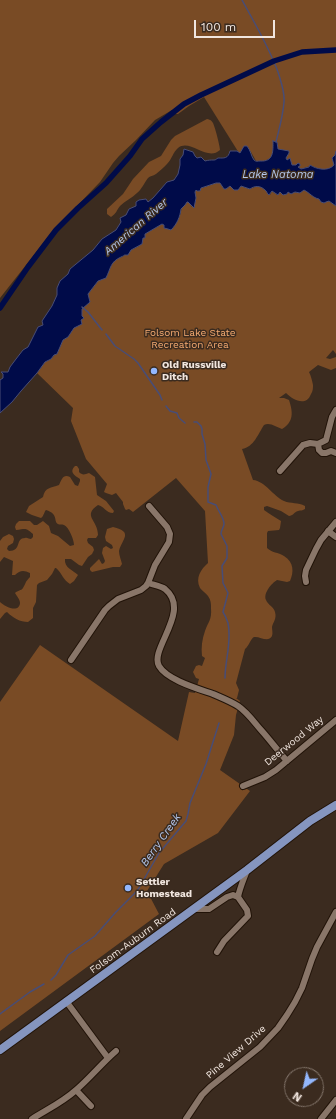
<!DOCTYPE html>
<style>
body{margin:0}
#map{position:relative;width:336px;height:1119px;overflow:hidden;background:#3b2b1f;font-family:"Work Sans",sans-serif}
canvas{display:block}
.north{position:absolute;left:284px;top:1067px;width:40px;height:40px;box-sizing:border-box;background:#3b2b1f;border:1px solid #84766c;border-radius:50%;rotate:214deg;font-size:11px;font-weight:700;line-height:16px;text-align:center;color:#f1e6df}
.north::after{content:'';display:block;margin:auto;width:14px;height:18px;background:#93b7fd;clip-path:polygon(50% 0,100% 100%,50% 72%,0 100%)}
.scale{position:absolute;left:194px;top:20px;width:81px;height:18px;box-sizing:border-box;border:2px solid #f1e6df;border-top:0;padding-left:5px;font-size:12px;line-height:14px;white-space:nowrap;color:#f1e6df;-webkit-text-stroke:3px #3b2b1f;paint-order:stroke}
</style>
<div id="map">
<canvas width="336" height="1119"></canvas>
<div class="north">N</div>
<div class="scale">100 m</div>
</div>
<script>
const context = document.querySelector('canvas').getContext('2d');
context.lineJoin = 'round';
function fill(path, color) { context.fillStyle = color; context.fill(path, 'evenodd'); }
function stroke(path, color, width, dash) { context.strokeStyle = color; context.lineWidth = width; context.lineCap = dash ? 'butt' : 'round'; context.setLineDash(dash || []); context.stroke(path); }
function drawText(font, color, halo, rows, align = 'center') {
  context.font = font + ' "Work Sans",sans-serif'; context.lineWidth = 3; context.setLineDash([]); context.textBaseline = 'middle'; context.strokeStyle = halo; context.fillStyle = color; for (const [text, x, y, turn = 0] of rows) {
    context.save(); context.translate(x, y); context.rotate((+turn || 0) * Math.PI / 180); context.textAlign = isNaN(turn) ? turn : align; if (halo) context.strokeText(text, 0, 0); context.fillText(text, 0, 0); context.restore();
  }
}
fill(new Path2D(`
 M0,0H336V151L333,160L334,165C327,173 318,169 310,165V166L301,169L296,165H292L290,159L287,160L286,158L289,153L278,149L277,142L274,141H273L274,148L272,157L265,161H256L251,152L243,148L240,153H239L204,97L189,106L178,114H175L172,110L155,120L136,140L119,156L113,163L100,182L52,232L0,298Z
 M207,119C211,120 211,120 213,123C215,127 220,146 220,150C207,162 190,138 178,148C173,152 172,159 167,164C164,167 160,171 156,174C153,176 150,176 148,178C144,183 142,189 137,193C132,198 125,201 120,206C116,211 117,213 111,217L107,214V209L123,194L133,179L149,162L161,156L171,140L175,136Z
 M216,183H220L226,189L230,186L237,190L241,186L250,189C255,186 261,185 265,190C267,192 268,194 270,195L272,191L277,195L279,192L283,195L287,194L288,192L291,194L295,192L298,193L304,190C313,194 319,202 329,201L336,206V354L333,350L326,358L330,359L336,357V368L331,370L318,365L309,372C311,376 312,380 313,385C313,388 313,391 311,394C306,407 293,400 286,393L279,398H284L289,400C293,412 294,422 282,429C276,427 270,422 264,425C258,434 254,447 242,449L253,480C265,481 273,496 284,501C291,504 298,502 305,506V509C302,511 301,510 298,511C294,512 293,516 289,516L281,511L267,506L264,507V510C269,514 275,517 281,521L280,528L279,530L268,531L267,533V548C272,553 278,552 284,556C294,562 294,572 290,581L287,582L277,580C272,583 263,593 266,600C268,605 274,607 275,612C277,619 273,622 272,627C272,630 273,633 272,636C268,643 260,636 254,637C251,638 249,646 245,649L236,683L239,690L237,698H236L240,701L236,715L234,735L220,770L250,791L218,833L164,864L147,891L159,914L0,1031V702L40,645L178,741L189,692L195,693L199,679L196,678L193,672L196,666L199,665L202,666L205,658L202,656C201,648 202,639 205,631C208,622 212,620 211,608C211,604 211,600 208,596C206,593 202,591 200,588C195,578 201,569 208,563L205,511L176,478L133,512L129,509L126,510L125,509L123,504V502L116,493L112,495L106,493L104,492L107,484L86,459L71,421L73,408L37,373L45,362L51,359L58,351L63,340L68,337L74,327H77L81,320L83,318L82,316V309L89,299L88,294L98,281L109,271L113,261L117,258L122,257L131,250L139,246L145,234L162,224L164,225V228L168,229C171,226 177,222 179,218C183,210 179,207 188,201L192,207L195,197V192L196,190Z
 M75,466H77L79,469V472C83,476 85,474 89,473L95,477L97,495L106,501L114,511L113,513C106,513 104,506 98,505C82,516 98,520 98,535L96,538H88L87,540L88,543L93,547L94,550L92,554L88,557L82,566L79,565L71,559H65C64,568 73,570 78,575L74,581L70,584C63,580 62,573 56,568H55L52,574L47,580L39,583L37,585L36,602L33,608V618L28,622C20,622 13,618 7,612L5,613L0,619V602C4,606 19,614 20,603C20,600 17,596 15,593C18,590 21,591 23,588C26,583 25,582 30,577V573C24,570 20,570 15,575H12L13,561L4,557L0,562V541L3,537L9,534L13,536L14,539L13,543L8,546L7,549L9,551C22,551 15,538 25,538C27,537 29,539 31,539L33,537V534C25,527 26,529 16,530L15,527L16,524L19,521H30L34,525H37L43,521L49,526L51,533L58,536L70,546L74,545C74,540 69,527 64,525C62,524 59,525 58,524C53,521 59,514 46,510C44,512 44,516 41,518L32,515L26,512L29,506L43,497C45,487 51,488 59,485C62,479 63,474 70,477L75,485L78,486L80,481V479C74,475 69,472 75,466Z
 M113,527C134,532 122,539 119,551C119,555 121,560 122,564L120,567H113L92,572L90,570V568L99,559L102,564L104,563L105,561L102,553L103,548L106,546L111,549L113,548L112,545L106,541L105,537L107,529Z`), '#794b25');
const water = new Path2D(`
 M273,141L277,142L278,149L289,151V153L286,158L287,160L290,158L292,165H296L298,163L300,164V166L298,167L301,169L309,167L310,165C316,169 328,172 334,165L332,158L335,155L336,151V206L329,201L326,202L324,203L321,202L319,199C313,198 310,193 304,190L300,193L295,192L291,194L288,192L287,194L283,195L280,192L278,195L272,191L269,195C267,194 267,191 265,190C260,185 254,186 250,189L241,186L238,190H234L230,186L226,189H224L220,183H216L201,188L200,191H197L196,190L195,192L196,198L194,208L188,202H187L185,205L181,209C180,217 177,224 171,230L168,229L164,228V225L162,224L145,234V238H143L142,244L131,250L128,255C122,255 126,255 121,257C110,262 111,268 106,278L98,281L88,294L90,302L82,309V316L84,318L81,320L82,324L74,328L68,337L63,340L57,354L54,355L51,359L45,362L37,373L21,391L12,402L0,413V380L3,378V374L1,372H8L10,367L16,359L23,350L28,347L38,327L43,325L42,321L52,306L57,295V288L60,281L68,274L70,269L93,250L102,239L116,230L121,222L120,218L126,215L129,209L136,206V202L139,200L146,199L148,202L153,198L167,182L174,180L178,174L180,165V159L183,155L184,149L193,152L195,156L197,158L201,157L205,161C208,160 211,160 214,160C216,160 216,159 218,158C224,158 228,159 230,151H237L240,153L244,146H247C251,151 251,156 254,160C256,162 258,161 260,161C274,162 273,151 273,141Z`);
fill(water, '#000b49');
stroke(water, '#484d76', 1);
stroke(new Path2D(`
 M242,0C255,24 269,47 278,72C281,82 285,92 284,102C283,116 279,129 276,142
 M82,307L88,312L102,330
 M106,334L115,346L134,359L138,363L160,395L162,400
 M166,406L170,411L177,413L179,418L185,423
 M194,422H197L201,426L202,429V434L205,444L206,460L211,474L208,487V502L216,505C218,511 224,517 224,524C224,527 221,530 221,534L227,546V558L222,566L223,583L228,593L223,612C225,615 227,620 228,623C232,642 225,660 225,678
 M51,980L56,975L68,955L95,936L115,913L134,894L139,888L159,853L186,821L188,814L190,803L206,764L219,723
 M0,1014L30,992L44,984`), '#484d76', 1.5);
stroke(new Path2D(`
 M0,308L28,267L56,230L78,208L106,183L130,156L142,139L161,122L184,104L201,95L274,61L302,52L336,50`), '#000b49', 5.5);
const minor = new Path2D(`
 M318,444L326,440L332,417L336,410
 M318,444L319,450L322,453H326L331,451L336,453
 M280,471L303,445L310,443L318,444
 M328,531L336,537
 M306,582L305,576L306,570L316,549L321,540L336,522
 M148,583L155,565L169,542L170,534L167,527L149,506
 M71,660L105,610L109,606L118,599L141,590L146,586L148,583C154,585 161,586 165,589C192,611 149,649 159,666C167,680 199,689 213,694C222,698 230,701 238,706C247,712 254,722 261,730C270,740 278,751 287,761
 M243,786L265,777L276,770L336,720
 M238,897C240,887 244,879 247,870
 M194,909H209L227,897L233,895L238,897L247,910L248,916L246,918L224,941L217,952
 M66,1001L108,1058
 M76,1090L91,1106
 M32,1119C46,1110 63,1102 76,1090C90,1078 102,1063 116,1051
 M186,1119L202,1095L210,1087L260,1047L278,1028L287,1015L295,1002L302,988L312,959L317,947L336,912
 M321,1119L336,1100`);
const major = new Path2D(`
 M0,1050L247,870L310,821L336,805`);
stroke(minor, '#211308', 8);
stroke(major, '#211308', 10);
stroke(minor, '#897669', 6);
stroke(major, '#8595bf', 8);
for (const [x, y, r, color] of [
 [154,371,4,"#93b7fd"],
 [128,888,4,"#93b7fd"]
]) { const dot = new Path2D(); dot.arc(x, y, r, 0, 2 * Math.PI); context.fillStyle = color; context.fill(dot); stroke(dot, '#3b2b1f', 1.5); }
drawText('10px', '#f6ab71', '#3b2b1f', [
 ["Folsom Lake State",190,333],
 ["Recreation Area",190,345]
]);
drawText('bold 10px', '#f1e6df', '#3b2b1f', [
 ["Old Russville",162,365],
 ["Ditch",162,377],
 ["Settler",136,882],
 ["Homestead",136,894]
], 'left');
drawText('10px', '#f1e6df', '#3b2b1f', [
 ["Deerwood Way",294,741,-39],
 ["Folsom-Auburn Road",133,941,-36],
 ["Pine View Drive",236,1052,-41]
]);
drawText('italic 11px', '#b3c7ed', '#3b2b1f', [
 ["Lake Natoma",278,175],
 ["American River",136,227,-41],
 ["Berry Creek",161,840,-55]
]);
</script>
